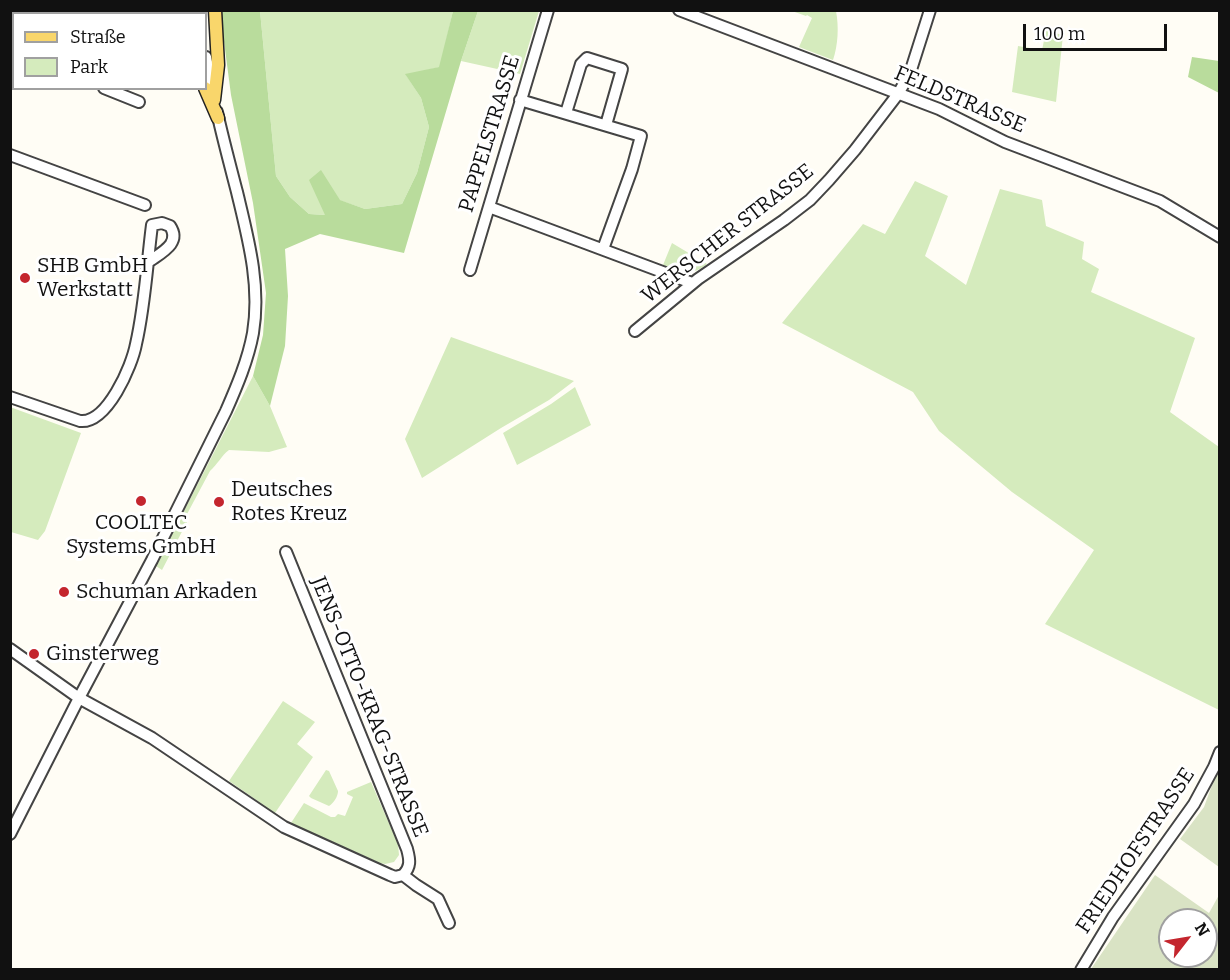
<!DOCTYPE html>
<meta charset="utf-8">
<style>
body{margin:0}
#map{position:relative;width:1230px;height:980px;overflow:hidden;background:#fffdf5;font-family:Bitter,serif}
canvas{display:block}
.frame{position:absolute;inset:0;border:12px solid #111;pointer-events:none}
.legend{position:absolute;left:12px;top:12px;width:195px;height:78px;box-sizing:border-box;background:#fff;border:2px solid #a0a0a0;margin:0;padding:8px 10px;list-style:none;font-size:18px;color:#111}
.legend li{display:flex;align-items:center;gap:12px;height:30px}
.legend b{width:30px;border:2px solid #a0a0a0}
.north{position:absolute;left:1158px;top:908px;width:60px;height:60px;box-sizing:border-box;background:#fff;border:2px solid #a0a0a0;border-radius:50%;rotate:59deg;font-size:16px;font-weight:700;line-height:24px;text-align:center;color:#111}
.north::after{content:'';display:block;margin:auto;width:21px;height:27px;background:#c4262e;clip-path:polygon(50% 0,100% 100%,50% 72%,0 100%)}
.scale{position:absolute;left:1023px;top:24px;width:144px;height:27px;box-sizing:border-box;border:3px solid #111;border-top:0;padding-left:8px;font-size:18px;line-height:21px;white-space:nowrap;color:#111;-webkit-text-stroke:4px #fff;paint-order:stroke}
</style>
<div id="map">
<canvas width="1230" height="980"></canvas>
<div class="frame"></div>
<ul class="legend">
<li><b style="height:8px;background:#f9d66b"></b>Straße</li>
<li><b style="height:16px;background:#d5ebbd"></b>Park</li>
</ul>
<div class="north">N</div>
<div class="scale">100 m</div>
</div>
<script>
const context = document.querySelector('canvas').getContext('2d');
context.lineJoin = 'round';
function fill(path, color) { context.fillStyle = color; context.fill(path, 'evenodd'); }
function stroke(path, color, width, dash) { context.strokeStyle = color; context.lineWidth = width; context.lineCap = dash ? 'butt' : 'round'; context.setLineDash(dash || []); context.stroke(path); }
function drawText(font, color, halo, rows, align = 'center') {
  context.font = font + ' Bitter,serif'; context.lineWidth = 6; context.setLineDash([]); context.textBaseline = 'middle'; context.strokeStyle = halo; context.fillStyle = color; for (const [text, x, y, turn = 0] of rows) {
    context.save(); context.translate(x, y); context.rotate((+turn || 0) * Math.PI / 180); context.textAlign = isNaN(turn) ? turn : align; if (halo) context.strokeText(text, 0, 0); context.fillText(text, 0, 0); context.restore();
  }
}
fill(new Path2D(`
 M260,11H453L440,67L406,75L421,98L429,127L417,173L402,204L365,209L339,200L325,215L309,214L290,197L276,176Z
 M478,11H539L520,74L461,61Z
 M792,11H836C839,27 838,45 833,60L799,47L812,18L807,15L806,16Z
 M1046,31L1063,35L1056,102L1012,92L1018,46L1042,50Z
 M915,181L948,196L925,256L966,285L1000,189L1042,200L1046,226L1084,242L1082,259L1099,269L1091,292L1195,338L1170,412L1219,447V710L1045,624L1094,550L1012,492L939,431L913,392L782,323L863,224L885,234Z
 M672,243L707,264C691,277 681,272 663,265Z
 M451,337L574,381L549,400L501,428L422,478L405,439Z
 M253,376L270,406L287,447L269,452L229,450C221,456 218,464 210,471L186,516L187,522L162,570L156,566Z
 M575,387L591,425L517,465L503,433L551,404Z
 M10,407L81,433L45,531L38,540L11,532Z
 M283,701L315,722L297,744L313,757L275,813L229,781Z
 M326,770L329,771L338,791C338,796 334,803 329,806L311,798L309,796Z
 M371,782L398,844L399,855L394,862L385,864L380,863L291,823L304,803L331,817H335L338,814L345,816L353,797L347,794V792Z`), '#d5ebbd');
fill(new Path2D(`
 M220,11H260L276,176L290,197L309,214L325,215L309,180L321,170L340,200L365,209L402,204L417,173L429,127L421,98L405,74L439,67L453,11H478L461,61L404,253L320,234L285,249L288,296L285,346L270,406L253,376L263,335L266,293L253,203L231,95Z
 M1192,57L1219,61V93L1188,77Z`), '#b9dc9c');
fill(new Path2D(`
 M1219,766V867L1180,839L1204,807Z
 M1155,875L1209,913L1219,895V969H1091ZM1170,920H1206V956H1170Z`), '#d9e3c4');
const minor = new Path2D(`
 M199,10V14
 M679,10L939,109L1005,142L1147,196L1160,201L1220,237
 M10,13L14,14
 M131,14L132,10
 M206,57L213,94
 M104,88L139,102
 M520,100L641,136L632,169L603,249
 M566,113L581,64L587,58L622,69L606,125
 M10,155L145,205
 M489,207L692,283
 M470,270L548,10
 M635,331L698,279L784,220L810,200L829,180L855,150L898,94L910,73L930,10
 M10,397L80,421C107,424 132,366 136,344C145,305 147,264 152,225L162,223L170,226C182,244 160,253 147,263
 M286,552L407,849C410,860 411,867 403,875L416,885L438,899L449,923
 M10,649L79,698L152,738L284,827L390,875L395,877L403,875
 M10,834L79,698L152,560L226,411C237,386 248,360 253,333C261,285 248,238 237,192C230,165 223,139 217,112
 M1081,970L1113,917L1194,804L1214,767L1220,752`);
const major = new Path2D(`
 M184,10V14
 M205,88L218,118
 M214,100L218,65L215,10`);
stroke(minor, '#444', 14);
stroke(major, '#222', 15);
stroke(minor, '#fff', 10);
stroke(major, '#f9d66b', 12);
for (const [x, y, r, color] of [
 [25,278,6,"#c4262e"],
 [141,501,6,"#c4262e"],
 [219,502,6,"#c4262e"],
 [64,592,6,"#c4262e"],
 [34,654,6,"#c4262e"]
]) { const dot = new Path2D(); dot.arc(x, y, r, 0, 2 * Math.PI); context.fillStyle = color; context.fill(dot); stroke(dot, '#fff', 2); }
drawText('21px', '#111', '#fff', [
 ["FELDSTRASSE",960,100,23],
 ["PAPPELSTRASSE",490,134,-73],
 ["WERSCHER STRASSE",728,234,-38],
 ["JENS-OTTO-KRAG-STRASSE",369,707,68],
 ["FRIEDHOFSTRASSE",1136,851,-56]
]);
drawText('21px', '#111', '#fff', [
 ["SHB GmbH",37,266],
 ["Werkstatt",37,290],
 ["Deutsches",231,490],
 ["Rotes Kreuz",231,514],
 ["COOLTEC",141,523,"center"],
 ["Systems GmbH",141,547,"center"],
 ["Schuman Arkaden",76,592],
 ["Ginsterweg",46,654]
], 'left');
</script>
